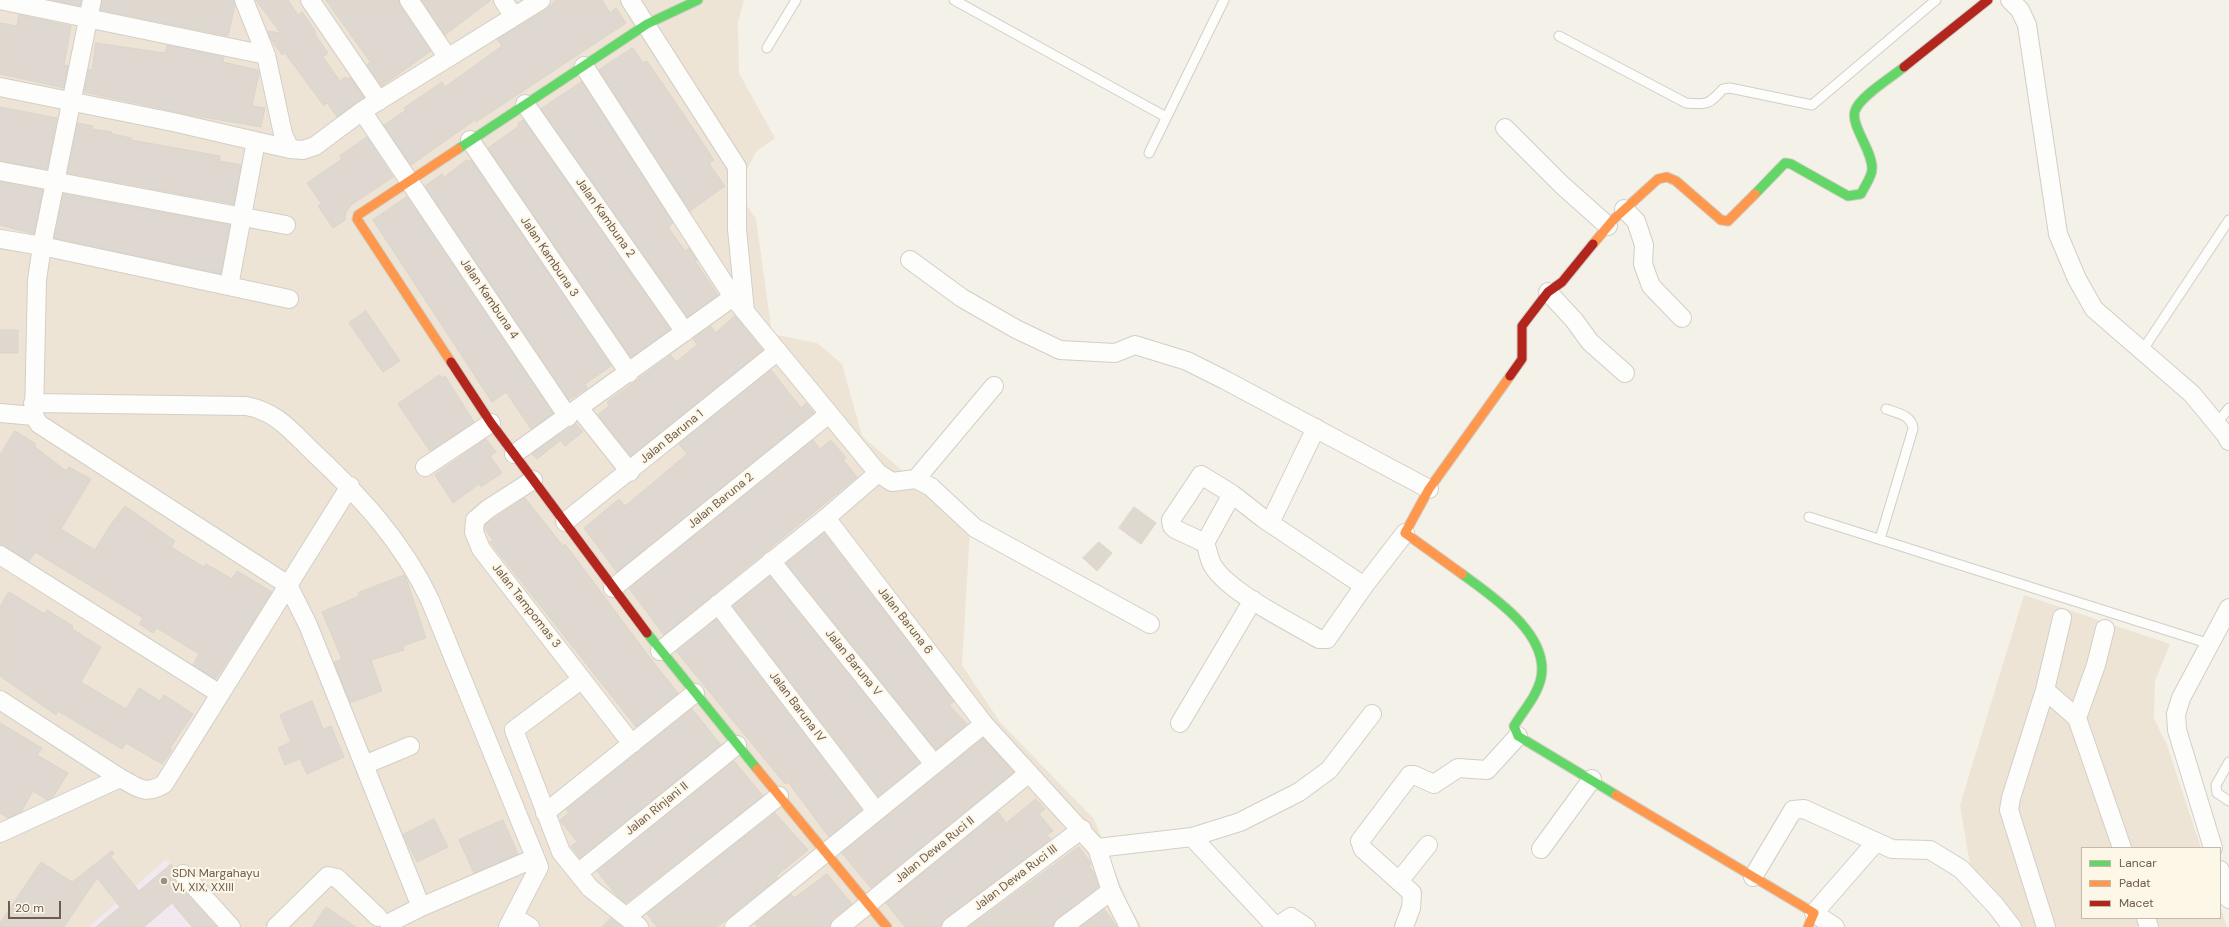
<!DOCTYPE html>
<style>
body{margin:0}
#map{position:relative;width:2229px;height:927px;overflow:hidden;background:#f4f1e8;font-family:"DM Sans",sans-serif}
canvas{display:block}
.legend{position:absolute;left:2081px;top:847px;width:140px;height:72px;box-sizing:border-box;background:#fdf7e8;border:1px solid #c4b9aa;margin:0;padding:5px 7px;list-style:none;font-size:12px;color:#6e5c4c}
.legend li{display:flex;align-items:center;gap:8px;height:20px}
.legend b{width:20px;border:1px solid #c4b9aa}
.scale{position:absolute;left:8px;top:901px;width:53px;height:18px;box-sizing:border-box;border:2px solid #6e5c4c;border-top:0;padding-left:5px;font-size:12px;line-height:14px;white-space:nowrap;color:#6e5c4c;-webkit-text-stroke:3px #fdf7e8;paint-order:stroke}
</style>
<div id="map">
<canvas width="2229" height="927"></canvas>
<ul class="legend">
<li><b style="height:5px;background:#63d668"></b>Lancar</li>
<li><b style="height:5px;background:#ff974d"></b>Padat</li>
<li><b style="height:5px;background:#b3261e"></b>Macet</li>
</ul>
<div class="scale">20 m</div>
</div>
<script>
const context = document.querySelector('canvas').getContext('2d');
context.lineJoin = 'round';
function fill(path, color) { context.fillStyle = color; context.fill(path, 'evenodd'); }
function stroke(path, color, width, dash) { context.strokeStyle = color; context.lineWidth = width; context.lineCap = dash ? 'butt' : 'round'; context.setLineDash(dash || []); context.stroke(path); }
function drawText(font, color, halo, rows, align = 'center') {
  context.font = font + ' "DM Sans",sans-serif'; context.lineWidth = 4; context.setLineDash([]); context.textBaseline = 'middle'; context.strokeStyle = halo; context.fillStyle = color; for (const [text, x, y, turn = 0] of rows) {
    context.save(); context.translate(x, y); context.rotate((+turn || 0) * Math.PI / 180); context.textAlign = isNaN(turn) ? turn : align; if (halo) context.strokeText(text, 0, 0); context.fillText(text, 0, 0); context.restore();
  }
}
fill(new Path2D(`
 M0,0H744L738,23L739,73L775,138L756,152L736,190L756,219L772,334L817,343L842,364L862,436L970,529L962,665L1000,722L1094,819L1129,906L1142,927H0Z
 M2024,595L2170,644L2155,681L2154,719L2167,745L2201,848H2082V918H2220V906L2227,927H2015L1972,877L1960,805Z`), '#ede4d6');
fill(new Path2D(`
 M166,859L227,927H89Z`), '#f2e8ef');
const building = new Path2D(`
 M52,0H81L80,6Z
 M102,0H234L235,5L228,36L101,10Z
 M256,0H288L298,15L302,12L316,32L314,33L328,53L323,57L340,81L345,77L347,79L350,77L364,97L337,117L327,103L324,106L285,53L282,55L270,38L268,31L280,33Z
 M326,0H399L400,6L431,51L382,86L367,65L370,62Z
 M422,0H491L445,35Z
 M556,0H602L610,13L616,8L626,23L476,122L475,120L411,165L384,125L406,110L404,108L442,82L445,87L502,46L497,39L547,9Z
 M19,15L71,26L64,65L68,66L64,88L0,74V23L17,26Z
 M96,43L165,53L167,45L224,57L223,62L258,70L259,74L252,106L265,108L261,127L191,115L84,92L89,69L92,70Z
 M633,48L643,63L647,61L684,115L714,160L709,164L725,186L690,211L599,70Z
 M582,82L673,223L668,227L685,251L689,248L697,260L695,261L718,295L687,317L541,109Z
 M0,107L57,118L47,169L0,161Z
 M524,120L670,329L631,357L488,148L519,126L518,124Z
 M78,123L93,126L92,129L112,132V134L131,138V140L220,156V161L241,165L234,204L68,173Z
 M367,137L393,177L351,205L346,212L345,220L333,228L318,206L321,203L307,183L342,159L340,156Z
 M467,160L468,162L471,160L611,366L585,384L587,388L569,400L425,186L442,174L444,177Z
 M0,182L43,190L34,234L0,225Z
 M63,194L230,225L221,274L54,238Z
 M407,197L553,413L531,429L506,392L492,402L373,220Z
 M366,311L400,361L383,372L349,323Z
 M735,316L763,350L631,456L598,415L609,406L607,402L671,355L676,362L697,345L693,339L711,326L715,333Z
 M0,330H18V353H0Z
 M771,370L801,408L806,403L814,413L617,572L584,528L619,499L625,506L654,482L687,454L679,444Z
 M440,375L442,378L445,376L474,422L430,451L398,404Z
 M576,424L583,432L565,446L561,440L537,459L532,454Z
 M15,431L36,444L34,446L66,471L69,467L91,479L61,529L95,550L109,527L125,506L175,541L171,547L204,567L206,564L232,579L237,571L272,592L216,679L193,665L199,654L157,628L153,633L139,624L143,618L35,552L29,561L0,545V455Z
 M486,439L496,452L490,456L502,473L481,487L479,484L453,503L435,475Z
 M813,440L820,449L831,440L846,458L843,460L857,477L664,635L629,588Z
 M525,498L563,546L565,544L650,658L678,693L636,727L490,542L493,540L485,529V525Z
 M1134,507L1156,523L1141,544L1119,528Z
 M824,533L954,702L949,705L967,724L936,750L786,563Z
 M1099,542L1112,553L1097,571L1083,558Z
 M405,575L426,638L403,646L404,650L371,660L382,691L350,703L334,662L342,659L322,612L359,596L358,593Z
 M770,576L920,763L878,796L733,606Z
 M9,592L45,614L47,610L73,626L72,629L101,647L81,682L126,709L139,688L160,701L164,695L193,714L170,748L172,750L162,764L126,743L122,749L58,711L56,715L0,676V607Z
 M716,619L862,810L829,837L788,782L785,784L676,651Z
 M312,701L323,729L331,726L344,757L307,774L300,759L285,765L278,748L291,742L280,715Z
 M692,709L721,745L580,858L571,846L577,842L560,820L569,813L566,809Z
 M0,723L42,748L37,755L68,773L53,797L47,800L33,791L21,812L8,818L0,813Z
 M983,738L1014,772L871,888L842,853Z
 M734,761L763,796L626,903L617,896L597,871Z
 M1036,799L1045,809L1039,814L1053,831L1047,835L1051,839L945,919L941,927H905L886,903L998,812L1006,823Z
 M775,813L808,850L776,876L778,878L717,927H657L647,914Z
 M434,819L448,847L417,862L403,835Z
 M503,820L518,854L474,873L459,840Z
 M1079,847L1090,862L1091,864L1089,866L1094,873L1099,887L1057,919L1053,927H969Z
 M112,851L114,853L111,857L139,891L171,864L174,869L173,876L175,881L217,927H192L172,903L144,927H96L120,907L97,878L64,927H0V923L41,862L72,882Z
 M827,874L852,904L833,919L830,927H758L755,924L791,894L794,898Z
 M326,907L356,927H313Z
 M1104,909L1117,927H1080Z
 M611,918L618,924L622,927H602Z`);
fill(building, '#dfd8d0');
stroke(building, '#dcd5cb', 1);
const lane = new Path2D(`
 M954,0L1166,117
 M1559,36L1686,103C1708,105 1709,104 1723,89L1730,88L1812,105L1936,0
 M767,48L796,0
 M1149,153L1224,0
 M2142,351L2229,220
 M2217,423L2229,408
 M1809,517L2210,644
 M1880,539L1913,429C1912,415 1897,413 1886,409
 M2229,762L2216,785L2217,793L2229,801`);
const street = new Path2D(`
 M0,0L266,55
 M92,0L42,246L37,280L34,416L39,424L288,585L308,625L421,907L389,923
 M244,0L266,55L283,134L290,149
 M310,0L379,101
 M409,0L448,58
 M503,0L514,17
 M630,0L737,167V229L745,311
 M2010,0L2020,10L2027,25L2058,234L2077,279L2094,309L2192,394L2225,434L2229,441
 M584,66L733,297
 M0,87L173,122L290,149L303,150L315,146L362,111L541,0
 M525,104L685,332
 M362,111L568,417
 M1505,128L1562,185L1608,226
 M470,140L629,373
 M0,171L286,225
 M1624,209L1636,221L1644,245L1643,264L1651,286L1682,318
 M0,239L42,246L289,299
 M910,260L962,298L1016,329L1060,350L1115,353L1135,345L1187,361L1225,380L1429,489
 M229,286L256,141
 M1548,292L1574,320L1590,342L1625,373
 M33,403L246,406C278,412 292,432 314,453C361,497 402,541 430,600L539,867L508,927
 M580,409L630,472
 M0,413L34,416
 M514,454L733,297L878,473L826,518L660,651
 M425,467L491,423
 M878,473L892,482L916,479L931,487L975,528L1150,624
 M916,479L994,386
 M533,480L488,509L475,520L474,532L481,549L632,744
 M1232,494L1205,543C1208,550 1209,560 1213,566C1228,591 1286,620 1312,635L1319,639H1327L1364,586
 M826,518L984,724L1097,848L1111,891L1129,927
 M565,522L778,351
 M1270,523L1316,428
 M1205,543L1175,529L1172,526L1171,520L1201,475L1232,494L1264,519L1364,586L1405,533
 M0,555L220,694
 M771,561L934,764
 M613,588L829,414
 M718,604L876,811
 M582,679L514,730L561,852L590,888L639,927
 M2045,690L2077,718L2122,848
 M0,700L120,778
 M2077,718L2096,665L2105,629
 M1180,723L1253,600
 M364,765L410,746
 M545,813L695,693
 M0,833L120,778C138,787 144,796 164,784L350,486
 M1192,837L1276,927
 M1097,848L1192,837L1240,822L1299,792L1329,770L1372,714
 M2213,848L2177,730L2176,714L2181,698L2229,608
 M1541,849L1592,779
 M2220,870L2229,899
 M578,873L737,745
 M183,874L231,927
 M1753,877L1793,810L1804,809L1892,849L1930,850L1961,869L1995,905L2012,927
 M1399,881L1428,845
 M421,907L535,858
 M514,917L530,927
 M626,917L779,796
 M2146,918L2149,927
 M276,927L328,876L337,878L378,917
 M734,927L984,724
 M840,927L1029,773
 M951,927L1082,829
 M1063,927L1111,891
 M1276,927L1291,917L1306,927
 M1404,927L1411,908L1412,893L1363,849L1360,841L1410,775H1414L1434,784L1458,768L1487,770L1518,736
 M1835,927L1814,913L1876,842
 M2046,927L2009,810L2011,798L2045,690L2062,618`);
const fast = new Path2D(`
 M458,149L647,24L698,0
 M1755,194L1785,163L1791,164L1848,196L1861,194C1864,187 1872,177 1872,169C1873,151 1850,125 1855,111C1859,97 1892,77 1904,67
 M1462,574C1492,596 1550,634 1541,678C1537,696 1523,711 1514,726L1518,736L1616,795
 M647,633L757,769`);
const slow = new Path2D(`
 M1593,244L1614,219L1658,179L1667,177L1676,181L1721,220L1728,221L1755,194
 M451,362L357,219L358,215L458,149
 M1462,574L1405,533L1429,489L1510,376
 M757,769L887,927
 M1616,795L1814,913L1808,927`);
const jam = new Path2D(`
 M1904,67L1988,0
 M451,362L491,423L647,633
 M1510,376L1522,359V326L1548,292L1562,282L1593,244`);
stroke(lane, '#d3cec6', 11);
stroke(street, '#d3cec6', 20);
stroke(fast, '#d3cec6', 11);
stroke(slow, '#d3cec6', 11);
stroke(jam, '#d3cec6', 11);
stroke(lane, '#fdfdfc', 9);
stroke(street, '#fdfdfc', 18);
stroke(fast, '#63d668', 9);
stroke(slow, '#ff974d', 9);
stroke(jam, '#b3261e', 9);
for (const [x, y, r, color] of [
 [164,881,4,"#9d9083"]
]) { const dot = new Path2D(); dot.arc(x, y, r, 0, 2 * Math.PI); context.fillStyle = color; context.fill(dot); stroke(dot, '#fdf7e8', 1.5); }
drawText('12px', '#6e5c4c', '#fdf7e8', [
 ["Jalan Kambuna 2",605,218,55],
 ["Jalan Kambuna 3",549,257,56],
 ["Jalan Kambuna 4",489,299,56],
 ["Jalan Baruna 1",672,437,-39],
 ["Jalan Baruna 2",721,501,-39],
 ["Jalan Tampomas 3",526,606,52],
 ["Jalan Baruna 6",905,621,52],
 ["Jalan Baruna V",853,663,51],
 ["Jalan Baruna IV",797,707,53],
 ["Jalan Rinjani II",657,809,-39],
 ["Jalan Dewa Ruci II",935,850,-39],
 ["Jalan Dewa Ruci III",1016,878,-37]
]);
drawText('12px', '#6e5c4c', '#fdf7e8', [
 ["SDN Margahayu",172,874],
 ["VI, XIX, XXIII",172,888]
], 'left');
</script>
